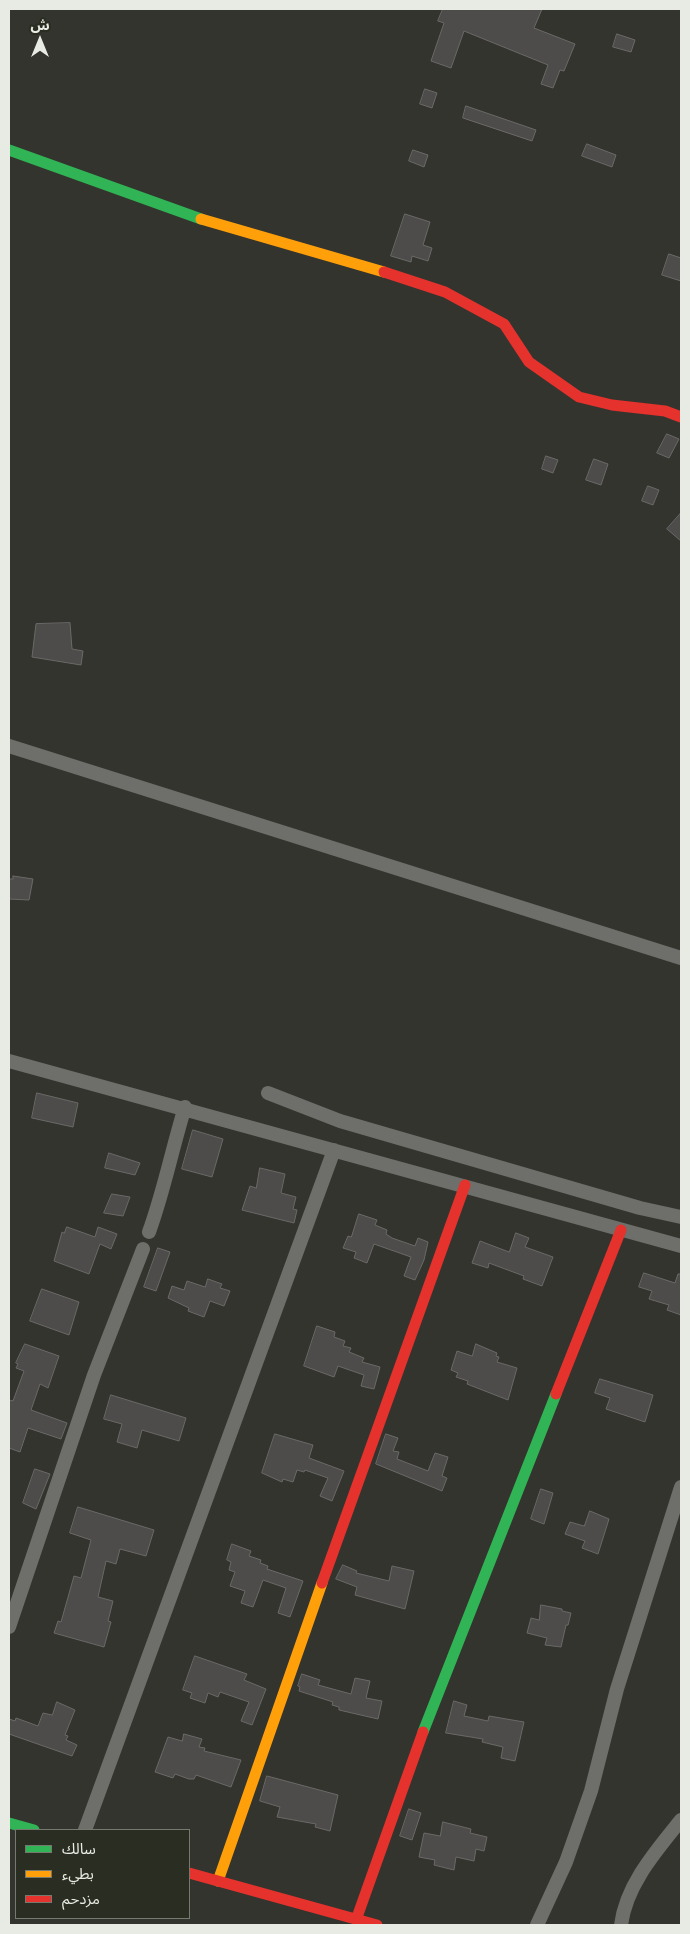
<!DOCTYPE html>
<meta charset="utf-8">
<style>
body{margin:0}
#map{position:relative;width:690px;height:1934px;overflow:hidden;background:#33342e;font-family:"Exo 2","Noto Sans Arabic",sans-serif}
canvas{display:block}
.frame{position:absolute;inset:0;border:10px solid #e8ebe3;pointer-events:none}
.legend{position:absolute;left:15px;top:1829px;width:175px;height:90px;box-sizing:border-box;background:#2a2d21;border:1px solid #76796f;margin:0;padding:6px 9px;list-style:none;font-size:15px;color:#e8ebe3}
.legend li{display:flex;align-items:center;gap:10px;height:25px}
.legend b{width:25px;border:1px solid #76796f}
.north{position:absolute;left:15px;top:15px;width:50px;height:50px;-webkit-text-stroke:4px #2a2d21;paint-order:stroke;rotate:0deg;font-size:14px;font-weight:700;line-height:20px;text-align:center;color:#e8ebe3}
.north::after{content:'';display:block;margin:auto;width:18px;height:22px;background:#e8ebe3;clip-path:polygon(50% 0,100% 100%,50% 72%,0 100%)}
</style>
<div id="map">
<canvas width="690" height="1934"></canvas>
<div class="frame"></div>
<ul class="legend">
<li><b style="height:6px;background:#30b455"></b>سالك</li>
<li><b style="height:6px;background:#ff9f0a"></b>بطيء</li>
<li><b style="height:6px;background:#e5322d"></b>مزدحم</li>
</ul>
<div class="north">ش</div>
</div>
<script>
const context = document.querySelector('canvas').getContext('2d');
context.lineJoin = 'round';
function fill(path, color) { context.fillStyle = color; context.fill(path, 'evenodd'); }
function stroke(path, color, width, dash) { context.strokeStyle = color; context.lineWidth = width; context.lineCap = dash ? 'butt' : 'round'; context.setLineDash(dash || []); context.stroke(path); }
const building = new Path2D(`
 M443,9H542L534,28L575,44L564,71L560,70L553,88L541,84L548,65L464,31L451,68L431,61L444,23L438,21Z
 M617,34L635,40L631,52L613,47Z
 M425,89L437,93L432,108L420,104Z
 M466,106L536,130L532,141L463,118Z
 M587,144L616,155L612,167L582,156Z
 M413,150L428,155L424,167L409,161Z
 M405,214L430,222L423,245L432,248L428,261L412,256L411,262L391,256Z
 M669,254L681,258V281L662,275Z
 M667,434L679,439L669,458L657,453Z
 M546,456L558,460L553,473L542,469Z
 M594,459L608,464L601,485L586,480Z
 M648,486L659,490L653,505L642,501Z
 M681,513V541L667,529Z
 M70,623L72,649L83,651L81,665L32,657L36,624Z
 M13,876L33,879L29,900L9,899V879H13Z
 M37,1093L78,1103L73,1127L32,1118Z
 M193,1130L223,1139L212,1177L182,1169Z
 M109,1153L140,1163L135,1175L105,1168Z
 M260,1168L285,1174L281,1193L296,1197L293,1209L297,1210L294,1223L242,1210L250,1186L256,1188Z
 M112,1194L130,1197L123,1216L104,1213Z
 M359,1214L377,1220L375,1225L387,1230L386,1234L392,1238L415,1246L418,1238L428,1242L424,1260L415,1280L404,1276L411,1257L374,1244L367,1263L354,1258L356,1252L343,1248L348,1236L351,1237Z
 M67,1227L95,1237L98,1227L117,1234L111,1249L100,1244L89,1274L54,1261L62,1232L64,1233Z
 M516,1233L529,1238L525,1247L553,1257L542,1286L523,1279L524,1276L489,1263L488,1268L472,1263L480,1241L509,1252Z
 M158,1248L170,1252L156,1291L144,1287Z
 M644,1273L675,1283L678,1274H681V1315L667,1310L669,1305L649,1299L652,1291L639,1287Z
 M208,1279L222,1284L220,1288L230,1291L224,1306L210,1301L204,1317L188,1311L189,1308L168,1298L172,1286L184,1290L187,1281L205,1287Z
 M42,1289L79,1302L69,1335L30,1321Z
 M317,1326L335,1332L334,1337L345,1341L343,1346L351,1348L349,1352L364,1358L362,1362L380,1367L374,1389L361,1386L364,1375L338,1366L334,1377L304,1366Z
 M25,1344L59,1356L48,1388L40,1384L31,1410L67,1423L61,1439L28,1428L20,1452L9,1448V1400L13,1401L24,1371L16,1368L18,1364L16,1363Z
 M476,1344L497,1353L496,1356L499,1357L497,1362L517,1368L508,1400L467,1384L468,1381L456,1377L458,1373L451,1370L457,1351L472,1356Z
 M600,1379L653,1395L645,1422L606,1409L610,1398L595,1393Z
 M111,1395L186,1418L179,1441L142,1430L137,1448L117,1442L122,1424L104,1419Z
 M275,1434L313,1445L309,1458L344,1471L332,1501L320,1496L328,1478L305,1470L304,1472L297,1470L293,1482L283,1479L282,1482L262,1473Z
 M386,1434L398,1438L393,1451L399,1452L397,1459L428,1471L435,1453L448,1457L442,1476L447,1478L442,1491L376,1464Z
 M35,1469L50,1474L36,1509L23,1503Z
 M541,1489L553,1493L544,1524L531,1519Z
 M78,1507L154,1530L146,1556L120,1549L116,1564L106,1561L98,1597L113,1601L108,1621L111,1622L104,1647L54,1633L58,1621L61,1622L74,1576L81,1578L91,1540L70,1533Z
 M590,1511L609,1519L598,1554L582,1548L585,1541L565,1534L570,1522L584,1526Z
 M232,1544L251,1551L249,1556L261,1560L260,1563L268,1566L267,1569L303,1581L290,1617L278,1613L286,1588L263,1580L253,1607L241,1603L245,1591L230,1586L235,1572L229,1570L231,1562L227,1560Z
 M343,1565L357,1571L356,1573L389,1581L392,1566L414,1571L405,1609L355,1595L357,1587L336,1579Z
 M541,1605L562,1609V1611L571,1613L568,1625H566L561,1647L545,1645L547,1638L527,1633L531,1618L539,1620Z
 M195,1656L247,1674L244,1680L266,1689L252,1725L241,1721L249,1702L220,1692L218,1697L208,1693L205,1703L190,1698L192,1693L183,1690Z
 M302,1674L320,1680L318,1685L351,1694L355,1678L370,1681L366,1698L382,1701L378,1719L339,1710V1707L332,1705L333,1702L299,1691L300,1687L298,1686Z
 M454,1701L467,1705L464,1716L488,1721L489,1716L524,1722L515,1761L501,1758L503,1747L482,1742L483,1739L446,1733Z
 M57,1702L75,1710L65,1735L68,1736L66,1740L77,1745L72,1756L9,1734V1719L15,1721L16,1718L38,1726L43,1713L52,1715Z
 M184,1734L202,1739L199,1747L205,1748L204,1751L241,1760L231,1787L196,1775L194,1779H189L175,1774L173,1778L155,1772L168,1737L182,1741Z
 M267,1776L338,1795L330,1831L315,1827L316,1824L277,1817L280,1807L260,1801Z
 M409,1809L421,1813L412,1840L400,1836Z
 M443,1822L471,1829L470,1833L487,1837L484,1851L476,1849L474,1861L456,1857L454,1870L434,1865L435,1860L419,1857L424,1833L440,1836Z`);
fill(building, '#4e4c4b');
stroke(building, '#6b6968', 1);
stroke(new Path2D(`
 M9,746L681,958
 M9,1061L681,1246
 M268,1093L340,1121L640,1208L681,1217
 M149,1232C164,1191 172,1149 185,1107
 M9,1627L94,1375L143,1249
 M85,1830L334,1150
 M537,1925L566,1862L591,1791L617,1689L681,1487
 M621,1925C626,1885 656,1851 681,1820`), '#6e6e6a', 14);
stroke(new Path2D(`
 M9,150L201,219
 M423,1732L556,1394
 M9,1823L34,1830`), '#30b455', 11);
stroke(new Path2D(`
 M201,219L384,272
 M218,1881L322,1583`), '#ff9f0a', 11);
stroke(new Path2D(`
 M384,272L445,292L504,324L529,362L579,397L612,405L665,411L681,417
 M556,1394L621,1230
 M322,1583L465,1185
 M189,1873L377,1925
 M356,1920L423,1732`), '#e5322d', 11);
</script>
